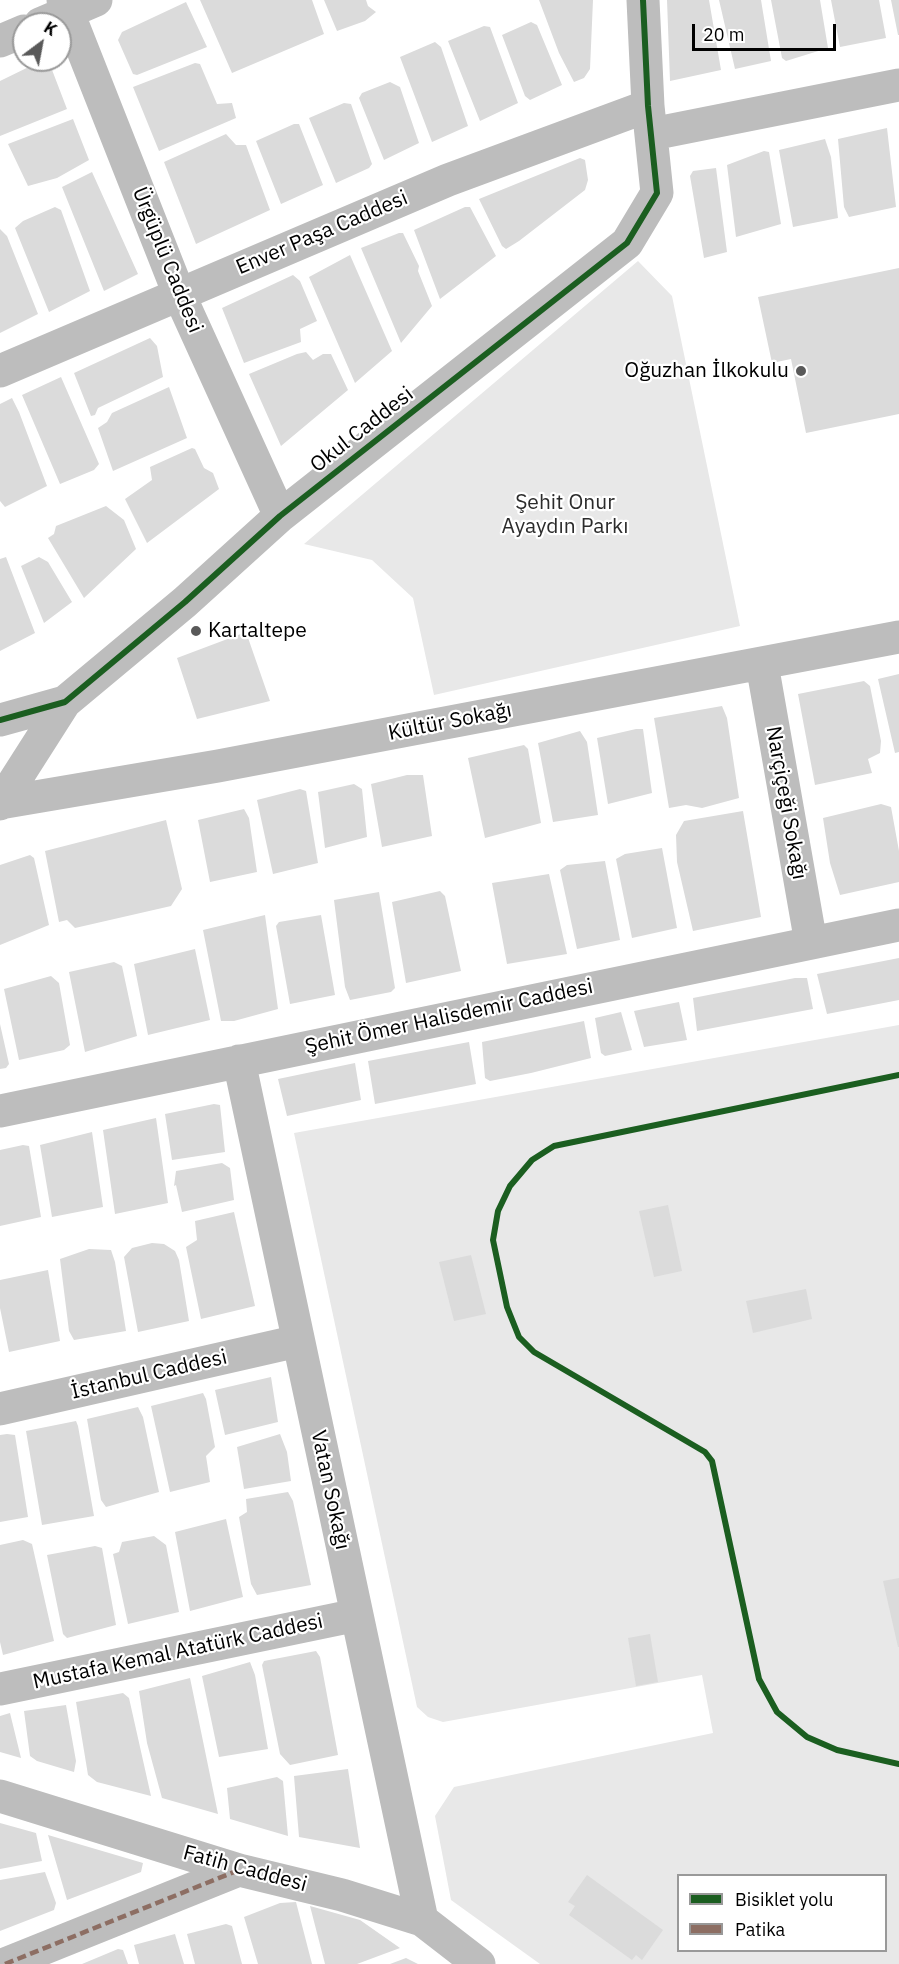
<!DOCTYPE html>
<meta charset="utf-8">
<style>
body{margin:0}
#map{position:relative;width:899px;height:1964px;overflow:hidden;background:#fff;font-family:"IBM Plex Sans",sans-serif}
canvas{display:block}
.legend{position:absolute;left:677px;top:1874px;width:210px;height:78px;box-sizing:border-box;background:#fff;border:2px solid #999;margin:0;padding:8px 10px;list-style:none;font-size:18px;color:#000}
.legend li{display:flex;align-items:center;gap:12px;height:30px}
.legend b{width:30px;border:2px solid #999}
.north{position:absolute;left:12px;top:12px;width:60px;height:60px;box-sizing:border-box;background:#fff;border:2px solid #999;border-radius:50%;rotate:32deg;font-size:16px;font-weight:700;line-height:24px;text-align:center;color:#000}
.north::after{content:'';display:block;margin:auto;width:21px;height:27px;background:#595959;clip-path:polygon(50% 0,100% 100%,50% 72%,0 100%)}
.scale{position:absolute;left:692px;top:24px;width:144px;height:27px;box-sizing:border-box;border:3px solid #000;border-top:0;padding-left:8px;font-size:18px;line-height:21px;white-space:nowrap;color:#000;-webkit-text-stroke:4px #fff;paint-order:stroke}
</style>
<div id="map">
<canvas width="899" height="1964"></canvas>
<ul class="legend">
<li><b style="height:8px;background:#1b5e20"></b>Bisiklet yolu</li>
<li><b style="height:8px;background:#8d6e63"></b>Patika</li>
</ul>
<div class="north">K</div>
<div class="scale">20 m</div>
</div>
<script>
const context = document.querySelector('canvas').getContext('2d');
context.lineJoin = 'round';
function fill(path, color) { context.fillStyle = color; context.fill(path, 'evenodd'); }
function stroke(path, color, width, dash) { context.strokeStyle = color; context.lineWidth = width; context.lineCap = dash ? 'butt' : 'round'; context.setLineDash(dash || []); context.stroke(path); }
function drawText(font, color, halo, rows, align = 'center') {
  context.font = font + ' "IBM Plex Sans",sans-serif'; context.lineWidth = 4.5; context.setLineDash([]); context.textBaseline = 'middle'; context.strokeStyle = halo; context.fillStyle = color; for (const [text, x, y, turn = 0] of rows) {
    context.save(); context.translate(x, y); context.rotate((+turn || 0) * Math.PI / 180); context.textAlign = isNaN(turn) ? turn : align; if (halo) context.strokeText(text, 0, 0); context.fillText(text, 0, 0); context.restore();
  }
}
fill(new Path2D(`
 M638,261L672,296L740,626L434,695L413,598L372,560L304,544Z
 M899,1025V1964H540L451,1900L435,1816L454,1787L713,1733L702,1675L443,1722L428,1717L417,1707L294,1133ZM678,1876H886V1950H678Z`), '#e8e8e8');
fill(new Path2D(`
 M200,0H312L324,34L232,73Z
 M324,0H366L368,6L376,12L365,21L337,31Z
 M539,0H593L590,69L584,78L574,82L559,53Z
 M667,0H709L721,70L670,81Z
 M719,0H761L771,61L735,69Z
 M771,0H820L828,48L786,61L782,58Z
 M831,0H879L886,38L840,47Z
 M891,0H899V35H898Z
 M186,2L207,47L137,75L133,74L118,40L122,32Z
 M531,22L537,25L562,85L530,100L525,96L502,35Z
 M484,26L490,27L518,103L480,121L448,41Z
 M435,42L441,47L468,126L432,142L400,57Z
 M43,60L49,62L67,109L0,136V81Z
 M195,63L200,64L217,104L232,103L236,118L159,151L133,87Z
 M390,82L400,87L419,143L384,160L359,98L362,93Z
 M344,103L351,104L372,164L369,168L336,183L309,118Z
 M73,119L89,160L57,178L28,186L8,144Z
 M294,124H299L323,185L281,204L256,141Z
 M887,128L896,207L849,217L844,207L838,139Z
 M226,134L236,145H246L270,210L196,244L164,162Z
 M825,139L831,157L838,218L793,227L779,150Z
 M764,151L769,152L781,224L736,237L727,165Z
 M580,158L585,160L588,180L585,190L519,241L506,249L502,246L479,199Z
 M716,168L727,252L704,258L690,176L693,171Z
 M92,172L138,274L104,291L62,187Z
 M55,207L61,210L90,291L49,312L15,228L23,221Z
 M465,207H470L496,256L440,299L414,230Z
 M0,229L7,236L38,314L0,333Z
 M399,233H403L419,266L418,271L432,306L401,343L361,248Z
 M350,255L392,351L355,383L309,277Z
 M899,268V414L806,433L791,359L772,363L758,297Z
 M293,275L300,281L317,321L300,329L301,342L244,363L222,308Z
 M150,338L157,346L163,377L98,408L95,415L91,416L74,373Z
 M306,352L313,360L323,354H331L348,390L281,446L249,374L297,354Z
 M61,377L99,464L94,470L60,484L22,395Z
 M169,387L187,438L113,471L98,428L107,422L112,413Z
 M12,398L19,412L47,486L5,507L0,501V404Z
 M192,448L195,449L204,468L213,473L219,489L147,543L125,499L152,480L150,467Z
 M106,506L124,520L136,549L84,598L48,538L54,534L56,526Z
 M6,557L35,633L0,651V559Z
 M39,557L48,562L72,602L44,623L21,566Z
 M246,632L270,701L197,719L177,658Z
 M899,674V752L895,753L878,679Z
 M864,681L870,686L881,741L880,753L868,759L872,773L815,785L798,694Z
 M722,706L727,718L739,798L702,808L686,805L669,808L654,718Z
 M636,729H643L652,793L608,804L597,738Z
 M580,731L587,742L598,815L553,822L538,743Z
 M524,745L528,749L541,823L485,838L468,758Z
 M407,775H423L432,836L382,847L371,784Z
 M354,784L362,789L367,837L325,848L318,792Z
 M300,789L306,791L318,863L273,874L257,800Z
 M881,804L891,807L899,851V882L840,895L830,863L823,818Z
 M244,809L249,818L257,872L210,882L198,820Z
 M743,811L761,917L693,931L677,862L676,835L684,821Z
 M166,820L182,889L171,906L75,928L67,920L59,922L45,851Z
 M662,848L677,928L632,938L616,859L625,854Z
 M30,855L34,858L49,925L0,945V865Z
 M605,861L620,940L577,949L560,870L567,865Z
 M549,874L567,954L507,964L492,883Z
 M440,891L445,896L461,971L406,983L392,902Z
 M379,892L395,988L391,992L350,1000L345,987L334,900Z
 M265,915L278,1009L234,1021H221L203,930Z
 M321,915L335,995L290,1004L276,926L279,922Z
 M195,949L210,1020L148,1035L134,964Z
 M899,958V1000L827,1014L817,974Z
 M114,962L122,966L137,1036L85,1052L69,972Z
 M51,976L59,983L70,1045L64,1050L19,1060L4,989Z
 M795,978H807L813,1009L697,1031L693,998Z
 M679,1002L687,1040L644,1047L634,1011Z
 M621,1012L632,1050L605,1056L601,1053L595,1018Z
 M584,1021L591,1058L531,1073L490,1081L485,1078L482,1042Z
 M0,1024L9,1064L6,1068L0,1069Z
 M469,1042L476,1084L375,1104L368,1061Z
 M355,1063L361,1100L287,1116L278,1079Z
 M214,1104L220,1105L225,1152L172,1160L165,1114Z
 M156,1118L168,1203L115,1214L103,1130Z
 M92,1132L103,1207L52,1217L40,1145Z
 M23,1145L29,1146L41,1217L0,1226V1150Z
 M222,1163L230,1168L234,1200L182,1212L176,1185L174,1186L176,1171Z
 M668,1205L682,1271L654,1277L639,1211Z
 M234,1212L255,1306L201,1319L186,1247L197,1240L195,1221Z
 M152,1243L164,1244L175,1251L179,1260L189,1321L138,1332L124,1257L132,1248Z
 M89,1249L111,1250L115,1262L126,1331L74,1340L69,1331L60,1259Z
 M471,1255L486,1314L454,1321L439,1262Z
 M48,1270L60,1341L9,1352L0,1308V1280Z
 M806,1289L812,1319L753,1333L746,1301Z
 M271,1377L278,1422L225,1435L215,1390Z
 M203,1393L206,1399L215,1447L206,1456L210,1482L170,1492L151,1406Z
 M138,1407L143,1417L159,1492L106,1507L101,1500L87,1419Z
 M76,1421L78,1426L94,1516L42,1525L26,1431Z
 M7,1434L15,1435L28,1517L0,1522V1435Z
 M280,1434L287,1452L291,1481L244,1489L237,1447Z
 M288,1492L293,1501L311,1585L257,1595L251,1584L239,1517L247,1512L246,1499Z
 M226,1519L243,1597L190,1611L175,1532Z
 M154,1536L166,1545L179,1612L128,1624L113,1554L119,1552L122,1542Z
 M23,1540L32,1544L54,1641L3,1655L0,1642V1545Z
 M95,1546L102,1548L116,1625L67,1638L63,1634L47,1555Z
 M899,1578V1647H898L883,1581Z
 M650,1634L658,1682L636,1686L628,1638Z
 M316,1651L320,1657L338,1755L290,1765L280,1754L262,1665L264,1661Z
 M250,1662L255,1675L268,1749L219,1757L202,1676Z
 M190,1678L218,1814L162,1798L147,1743L139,1691Z
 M123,1693L129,1698L151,1796L97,1782L88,1775L76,1702Z
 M66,1705L76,1761L74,1772L37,1761L30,1756L24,1711Z
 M10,1713L21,1758L0,1752V1716Z
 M348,1769L360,1848L299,1837L294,1776Z
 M277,1777L283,1781L288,1836L230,1819L227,1788Z
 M0,1823L36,1833L42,1861L0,1869Z
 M48,1835L143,1863L141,1872L67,1900Z
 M45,1872L56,1903L54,1910L0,1931V1880Z
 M587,1875L663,1930L642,1960L636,1955L632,1960L569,1915L575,1906L568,1902Z
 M296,1902L312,1964H258L244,1917L280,1903Z
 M310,1906L360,1920L400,1948L357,1964H325Z
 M226,1924L232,1926L242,1964H195L187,1934Z
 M175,1934L184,1964H139L134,1945Z
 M118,1949L123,1950L128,1964H82Z
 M406,1958L418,1964H390Z`), '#dbdbdb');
stroke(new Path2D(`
 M63,0L179,294L280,516
 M40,24L96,0
 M0,41L24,31
 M652,134L899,85
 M0,371L448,180L648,106
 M762,664L811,943
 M0,720L65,702L185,602L280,516L627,243L657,193L648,106L643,0
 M0,803L218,766L899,637
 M0,804L65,702
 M239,1061L422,1920
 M0,1111L899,925
 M0,1409L298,1341
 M0,1689L357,1615
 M0,1796L239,1870L342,1895L422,1920L479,1964
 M5,1964L239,1870`), '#bdbdbd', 33);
stroke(new Path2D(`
 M5,1964L239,1870`), '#8d6e63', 4.5, [9, 4.5]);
stroke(new Path2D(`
 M0,720L65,702L185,602L280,516L627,243L657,193L648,106L643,0
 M899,1075L554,1146L532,1160L510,1186L498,1211L493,1240L507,1307L519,1337L534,1352L705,1452L712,1461L759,1679L777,1712L807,1737L837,1750L899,1764`), '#1b5e20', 6);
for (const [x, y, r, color] of [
 [801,371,6,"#595959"],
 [196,631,6,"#595959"]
]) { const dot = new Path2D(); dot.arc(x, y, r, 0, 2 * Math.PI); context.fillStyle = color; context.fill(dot); stroke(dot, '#fff', 2); }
drawText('21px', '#000', '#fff', [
 ["Enver Paşa Caddesi",322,233,-23],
 ["Ürgüplü Caddesi",167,260,68],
 ["Okul Caddesi",362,430,-38],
 ["Kültür Sokağı",450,722,-11],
 ["Narçiçeği Sokağı",786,803,80],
 ["Şehit Ömer Halisdemir Caddesi",449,1017,-12],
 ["İstanbul Caddesi",149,1375,-13],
 ["Vatan Sokağı",330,1490,78],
 ["Mustafa Kemal Atatürk Caddesi",178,1652,-12],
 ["Fatih Caddesi",245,1869,15]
]);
drawText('21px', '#000', '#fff', [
 ["Oğuzhan İlkokulu",789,371],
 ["Kartaltepe",208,631,"left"]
], 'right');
drawText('21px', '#2c2c2c', '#fff', [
 ["Şehit Onur",565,503],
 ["Ayaydın Parkı",565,527]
]);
</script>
